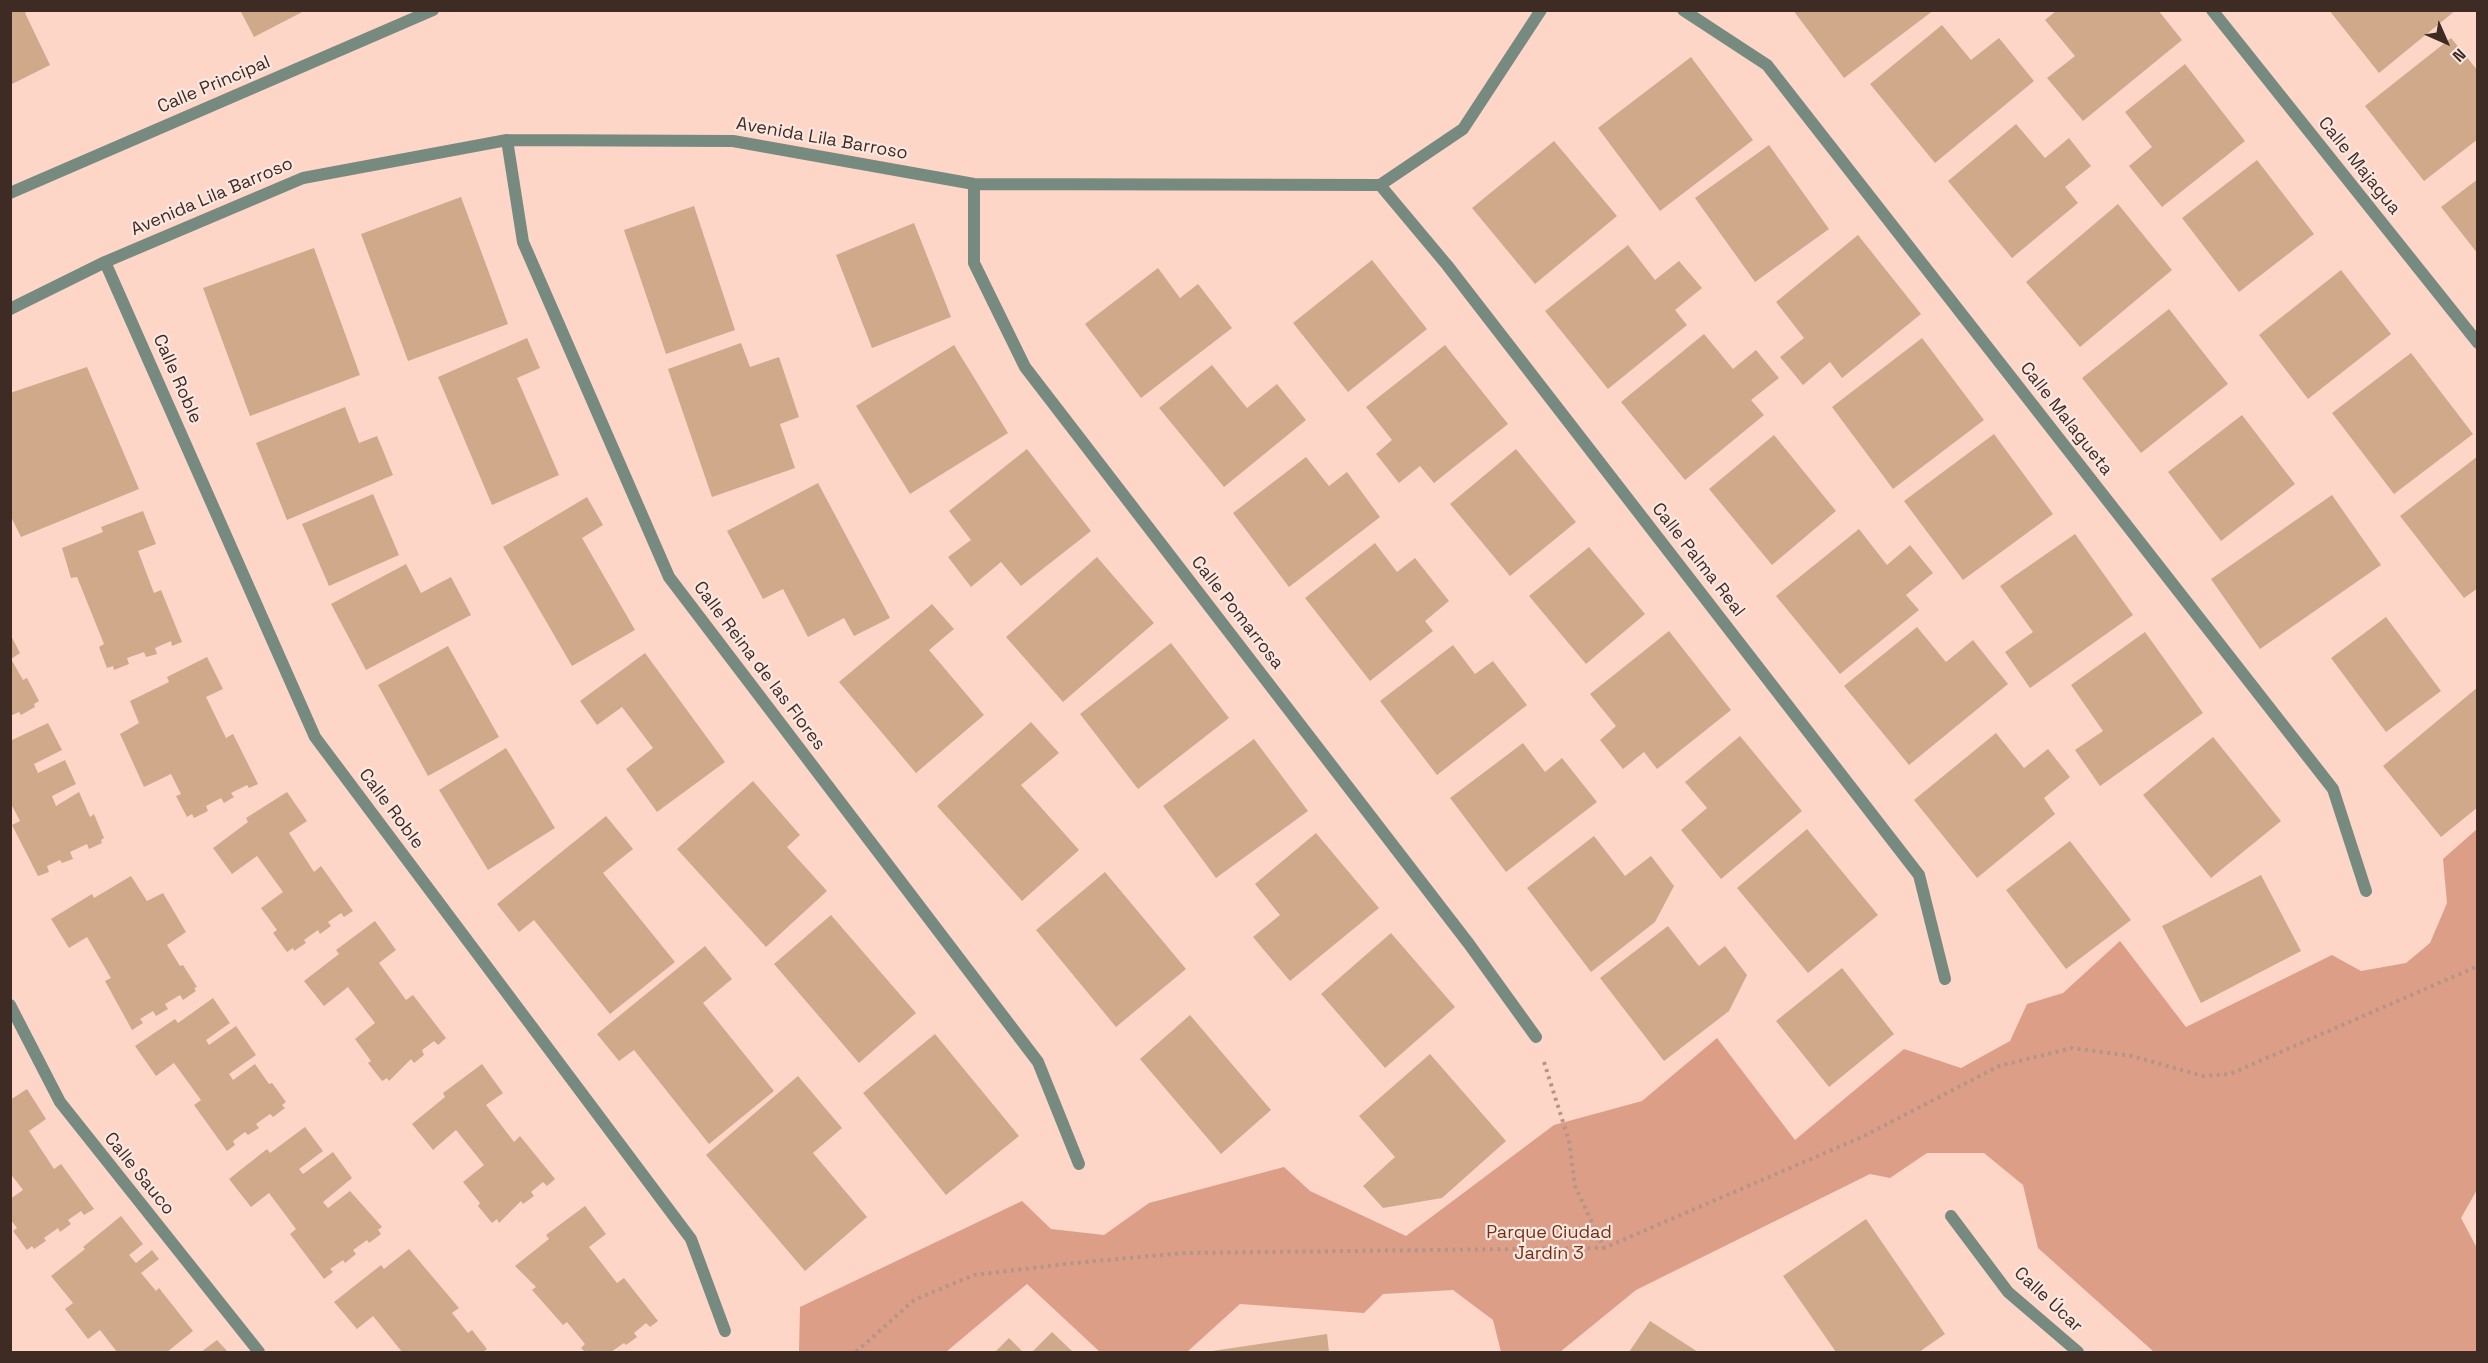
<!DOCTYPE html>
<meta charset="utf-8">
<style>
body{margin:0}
#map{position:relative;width:2488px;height:1363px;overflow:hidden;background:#fed6c7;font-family:"Space Grotesk",sans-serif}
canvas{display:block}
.frame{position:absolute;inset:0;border:12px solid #3e2b24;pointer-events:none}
.north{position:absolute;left:2416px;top:12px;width:60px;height:60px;-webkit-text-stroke:4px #fde8e1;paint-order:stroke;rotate:135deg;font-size:16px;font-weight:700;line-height:24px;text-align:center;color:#3e2b24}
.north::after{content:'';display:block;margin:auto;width:21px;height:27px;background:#3e2b24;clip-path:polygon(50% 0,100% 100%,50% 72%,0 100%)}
</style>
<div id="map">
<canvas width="2488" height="1363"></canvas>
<div class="frame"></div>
<div class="north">N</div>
</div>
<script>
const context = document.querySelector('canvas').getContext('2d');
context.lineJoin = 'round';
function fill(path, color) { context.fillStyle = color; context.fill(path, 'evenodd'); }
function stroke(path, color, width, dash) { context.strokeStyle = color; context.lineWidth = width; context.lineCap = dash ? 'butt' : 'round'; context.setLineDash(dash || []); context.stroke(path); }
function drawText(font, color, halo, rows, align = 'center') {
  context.font = font + ' "Space Grotesk",sans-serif'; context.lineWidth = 4.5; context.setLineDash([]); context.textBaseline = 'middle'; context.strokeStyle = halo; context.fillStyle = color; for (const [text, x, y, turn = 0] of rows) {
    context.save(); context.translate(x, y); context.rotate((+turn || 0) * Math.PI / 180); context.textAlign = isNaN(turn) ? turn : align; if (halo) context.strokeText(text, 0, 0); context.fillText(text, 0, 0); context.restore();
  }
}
fill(new Path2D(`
 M2477,829L2478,1188L2461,1218L2477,1248V1352H2154L2038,1248L2023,1185L1984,1153H1927L1890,1178L1870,1174L1636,1290L1560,1352H1501L1493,1320L1453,1290L1383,1294L1364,1313L1240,1304L1187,1352H1100L1027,1284L946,1352H799L800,1307L1022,1201L1051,1229L1104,1235L1149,1203L1284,1167L1310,1191L1406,1236L1554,1125L1642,1101L1717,1038L1795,1140L1904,1049L1961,1068L2010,1041L2027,1004L2063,993L2120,941L2186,1027L2332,955L2361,971L2406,963L2430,943L2447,903L2443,859Z`), '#dc9e86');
fill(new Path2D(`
 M10,10H29L25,13L50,65L10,85Z
 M240,10H306L254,37Z
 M1793,10H1934L1844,78Z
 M2057,10H2158L2182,40L2083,121L2047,78L2075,56L2045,20Z
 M2329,10H2456L2379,73Z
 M1942,25L1971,60L1999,38L2034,81L1935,163L1870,84Z
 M2451,38L2478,71V139L2424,181L2365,106Z
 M1691,57L1753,140L1660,211L1598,128Z
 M2185,64L2245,141L2162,207L2129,166L2152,147L2125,112Z
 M2016,124L2045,158L2069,138L2091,166L2065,187L2078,203L2012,258L1948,181Z
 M1554,141L1617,216L1535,284L1472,208Z
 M1769,145L1829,229L1755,282L1695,198Z
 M2257,160L2314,234L2239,292L2182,218Z
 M2478,179V254L2441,207Z
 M461,197L508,324L408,361L361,234Z
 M2118,204L2172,270L2080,347L2026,282Z
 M694,206L735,330L666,354L624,230Z
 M914,223L951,317L872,348L836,255Z
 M1858,235L1921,314L1842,378L1830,362L1803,385L1780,357L1804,338L1776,302Z
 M1628,245L1655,280L1679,261L1702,288L1675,310L1687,325L1608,389L1545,311Z
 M314,248L360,375L250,416L203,288Z
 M1372,260L1427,329L1348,392L1293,323Z
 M1158,268L1180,298L1198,284L1232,328L1141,398L1085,324Z
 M2341,270L2391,334L2308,399L2259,335Z
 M2169,309L2228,384L2141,453L2082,378Z
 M1704,334L1733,369L1756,350L1779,378L1751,400L1764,415L1685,480L1621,402Z
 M527,338L540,368L517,378L559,475L492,505L438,377Z
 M1922,338L1984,420L1893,489L1832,407Z
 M741,343L750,367L779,357L799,417L780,424L795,468L712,497L668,369Z
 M954,345L1008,433L910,494L856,406Z
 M1445,345L1508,424L1434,483L1420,466L1399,483L1376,454L1392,440L1366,407Z
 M2411,353L2473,434L2394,494L2332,413Z
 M1212,365L1247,408L1277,384L1306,420L1224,487L1159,408Z
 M87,367L139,489L21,537L10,515V393Z
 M345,407L359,443L377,436L393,475L287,520L256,443Z
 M2242,415L2295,484L2221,541L2168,472Z
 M1994,434L2053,514L1963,580L1904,501Z
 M1774,435L1836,511L1772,565L1709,489Z
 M1027,449L1091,531L1021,586L1001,562L971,587L948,557L971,540L949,511Z
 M1516,449L1576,522L1510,576L1450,504Z
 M2478,456V588L2464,598L2400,516Z
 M1306,457L1329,486L1347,472L1380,517L1289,587L1233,513Z
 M818,483L890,618L854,636L844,618L808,637L783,589L763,599L727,531Z
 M373,494L399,555L329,586L302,524Z
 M2332,495L2381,565L2260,649L2211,579Z
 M587,497L603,525L582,538L635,630L572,666L503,547Z
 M143,511L156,544L138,551L154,593L161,590L182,642L172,646L171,641L155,648L157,654L146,657L144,652L127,658L129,664L114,670L113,666L107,668L99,647L104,644L77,577L71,578L62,548L103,532L101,527Z
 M1859,529L1887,565L1910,545L1933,573L1906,595L1919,610L1840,674L1776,596Z
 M2075,534L2133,615L2030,688L2005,652L2033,632L2000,586Z
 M1375,543L1397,572L1415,558L1449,601L1425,621L1433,631L1370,681L1305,598Z
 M1589,547L1645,614L1586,664L1529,596Z
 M1097,557L1154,623L1063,702L1006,637Z
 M406,564L421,593L451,577L471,615L366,670L331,604Z
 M932,604L954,629L929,650L984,715L916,773L839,682Z
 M2386,617L2441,691L2386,732L2331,658Z
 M1917,627L1946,662L1973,640L2008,684L1909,765L1844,686Z
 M1669,631L1731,710L1657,769L1644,752L1623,769L1600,740L1616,726L1590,694Z
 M2145,632L2203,713L2100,786L2075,750L2103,731L2071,685Z
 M10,634L20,653L11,659L23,680L27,678L39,701L34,704L35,707L21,715L19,712L10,716Z
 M1171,643L1229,718L1138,789L1080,714Z
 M1453,645L1475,674L1493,661L1527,705L1437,775L1380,701Z
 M448,646L499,737L428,776L378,685Z
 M645,653L725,762L657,812L626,769L653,748L622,707L597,725L580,701Z
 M207,657L223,689L206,697L226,738L233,734L258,784L249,788L247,785L231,793L234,797L224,803L221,798L206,806L208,811L194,818L192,814L187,817L176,796L181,794L171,774L144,787L120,734L139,723L130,701L169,682L167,677Z
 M2478,687V807L2441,837L2383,766Z
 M1031,722L1059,753L1021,785L1079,850L1022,901L937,806Z
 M48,723L62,750L34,764L38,773L65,760L76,784L52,796L56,806L79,792L90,817L94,814L104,838L101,840L102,843L89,849L87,844L70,852L73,859L62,863L60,860L47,866L49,872L38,876L12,825L20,821L10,802V741Z
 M1996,733L2024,768L2048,749L2070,777L2044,798L2055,814L1977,878L1914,800Z
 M1740,736L1802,811L1721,879L1681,830L1707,808L1685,782Z
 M2213,737L2281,821L2211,878L2143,795Z
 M1254,739L1308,811L1216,878L1163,806Z
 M1523,743L1545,772L1562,758L1597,802L1506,872L1450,798Z
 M506,748L555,828L488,870L439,790Z
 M753,781L800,835L787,847L827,891L766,947L677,849Z
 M287,792L307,821L289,833L314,872L321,866L353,911L344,917L341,913L328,922L331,926L320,934L318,930L304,940L306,943L294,951L293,948L287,952L273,933L277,930L261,908L283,892L257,856L232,874L213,848L248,822L246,818Z
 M606,816L633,849L603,873L675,962L610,1014L534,920L519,932L497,904Z
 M1807,829L1878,915L1808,973L1737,888Z
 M1316,833L1379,908L1290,981L1253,937L1280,915L1255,884Z
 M1594,836L1625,876L1651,856L1674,886L1655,922L1591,972L1527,888Z
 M2070,841L2131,920L2066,969L2006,890Z
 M1105,872L1186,969L1116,1027L1036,930Z
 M2261,875L2301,951L2201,1003L2162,926Z
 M131,876L147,901L163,893L186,932L167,945L180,966L183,965L197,987L194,988L196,991L183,1000L180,995L165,1004L168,1009L156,1016L153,1011L140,1019L143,1023L132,1030L105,981L111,978L87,937L69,948L51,919L92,894L94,898Z
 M831,915L916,1013L859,1063L774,964Z
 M375,921L396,950L379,963L406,1000L413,995L446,1038L438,1045L434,1041L422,1050L424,1055L414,1063L411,1059L389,1081L387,1078L382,1081L368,1063L371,1061L355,1039L375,1023L348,987L324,1006L304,981L339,954L336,950Z
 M1668,926L1699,966L1725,946L1747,975L1729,1011L1664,1061L1600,978Z
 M1391,933L1455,1007L1385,1068L1321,994Z
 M705,946L732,979L703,1003L774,1091L709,1144L634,1050L619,1061L597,1034Z
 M1842,968L1894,1034L1829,1087L1776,1021Z
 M213,998L230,1023L206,1040L209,1045L236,1026L256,1055L229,1074L233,1080L255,1064L269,1084L272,1083L286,1102L282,1105L285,1108L273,1117L270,1114L256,1124L259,1128L248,1135L245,1132L233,1141L235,1145L227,1151L194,1105L201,1100L174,1063L156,1076L135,1046L175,1019L178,1023Z
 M1190,1015L1271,1110L1221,1154L1140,1059Z
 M935,1034L1019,1136L946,1195L863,1093Z
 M1430,1054L1506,1141L1442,1198L1383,1208L1363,1186L1395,1157L1359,1116Z
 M482,1064L503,1093L486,1105L514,1142L520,1136L555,1179L547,1186L543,1182L531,1192L534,1196L523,1204L521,1201L499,1223L497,1219L492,1223L478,1206L480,1203L463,1182L484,1165L456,1130L433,1150L412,1124L445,1097L443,1093Z
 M798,1076L842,1128L813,1153L867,1217L805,1271L706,1155Z
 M27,1089L46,1119L29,1131L54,1169L61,1164L94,1209L84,1215L81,1211L68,1220L71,1224L60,1232L58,1228L44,1238L46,1241L34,1249L32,1246L27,1250L13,1231L17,1228L10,1219V1199L23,1190L10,1173V1100Z
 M305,1127L323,1151L299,1169L303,1174L333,1152L352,1178L323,1202L328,1208L350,1191L382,1227L378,1230L381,1234L369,1243L367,1240L353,1250L356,1254L345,1263L343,1260L330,1269L333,1272L324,1279L290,1234L296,1229L269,1193L251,1207L229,1179L267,1149L270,1153Z
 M585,1206L606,1234L589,1247L617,1283L624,1278L658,1321L650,1327L646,1323L634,1333L637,1337L626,1345L624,1343L611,1352H585L581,1348L585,1344L567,1322L563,1325L532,1290L536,1287L515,1266L549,1239L546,1235Z
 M121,1216L143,1244L129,1255L136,1263L152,1250L159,1259L141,1273L156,1291L159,1288L193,1331L167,1352H117L100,1330L88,1339L65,1309L73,1303L51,1276L85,1249L83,1247Z
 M1866,1219L1945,1334L1919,1352H1836L1783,1276Z
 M409,1249L459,1308L452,1313L468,1333L472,1330L487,1349L483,1352H402L373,1316L357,1329L334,1302L381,1265L384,1269Z
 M1650,1321L1698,1352H1629Z
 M1052,1332L1073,1352H1032Z
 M1327,1334L1329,1352H1213L1212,1351Z
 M1009,1338L1023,1352H995Z
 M217,1340L228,1352H201Z`), '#cfa989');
stroke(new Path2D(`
 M1544,1062L1569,1141L1575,1186L1604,1248
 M856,1352L914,1300L974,1275L1074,1263L1184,1253L1604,1248L1862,1137L1999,1066L2072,1048L2132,1056L2203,1076L2230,1074L2478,966`), '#b69589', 4, [3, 4.5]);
stroke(new Path2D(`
 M1683,10L1767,65L2333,789L2366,891
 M2212,10L2478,343
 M507,140L523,242L669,577L1038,1062L1079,1164
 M974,184V263L1025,367L1469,944L1536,1037
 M1380,185L1447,265L1919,875L1945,979
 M10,193L433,10
 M105,262L315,737L691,1239L725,1331
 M10,309L105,262L303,178L507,140L733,141L974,184L1380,185L1463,129L1541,10
 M10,1005L60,1102L259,1352
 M1951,1216L2008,1292L2078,1352`), '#768a7f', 12);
drawText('18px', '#3e2b24', '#fde8e1', [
 ["Calle Principal",214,85,-23],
 ["Avenida Lila Barroso",822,139,10],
 ["Calle Majagua",2359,166,51],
 ["Avenida Lila Barroso",212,197,-23],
 ["Calle Roble",177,379,66],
 ["Calle Malagueta",2066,419,52],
 ["Calle Palma Real",1698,560,52],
 ["Calle Pomarrosa",1237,613,52],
 ["Calle Reina de las Flores",759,666,53],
 ["Calle Roble",391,809,53],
 ["Calle Sauco",139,1174,51],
 ["Calle Úcar",2048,1300,43]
]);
drawText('18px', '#723115', '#fde8e1', [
 ["Parque Ciudad",1549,1233],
 ["Jardín 3",1549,1254]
]);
</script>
